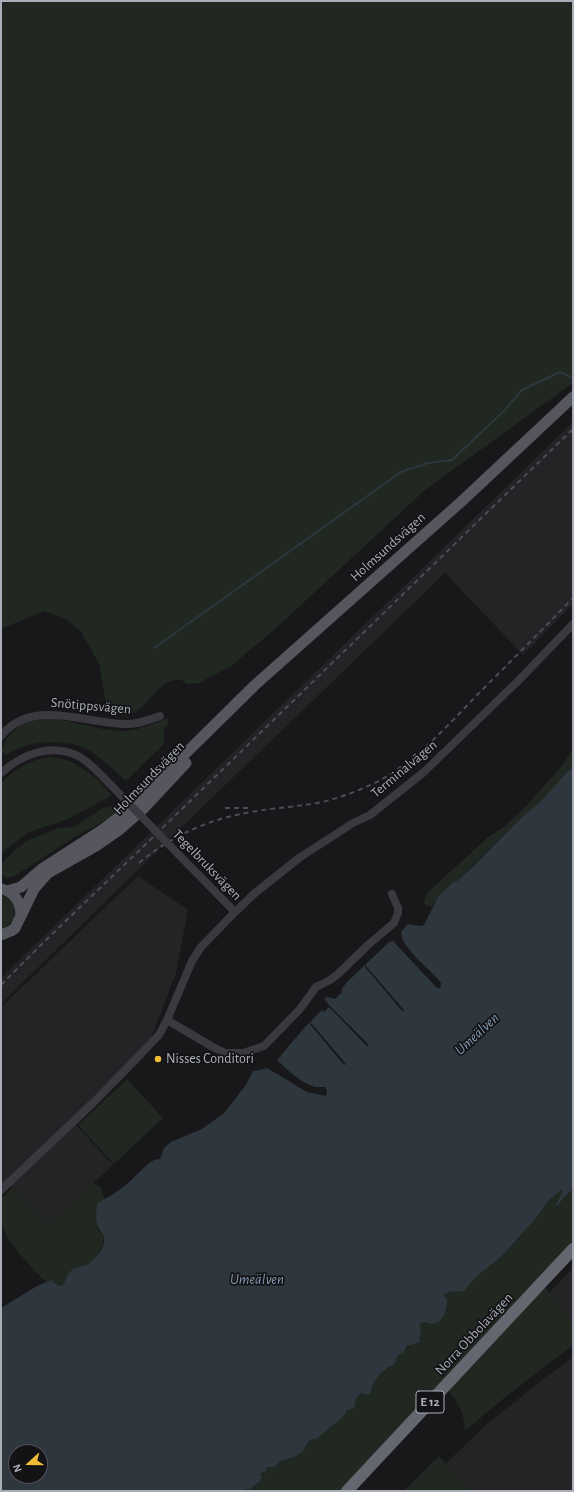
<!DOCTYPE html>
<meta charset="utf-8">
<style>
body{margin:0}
#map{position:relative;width:574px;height:1492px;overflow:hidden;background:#18181a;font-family:"Alegreya Sans",sans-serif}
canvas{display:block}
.frame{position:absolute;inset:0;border:2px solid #aaaeb9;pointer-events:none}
.north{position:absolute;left:8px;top:1444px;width:40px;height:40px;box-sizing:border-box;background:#131315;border:1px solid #4f5157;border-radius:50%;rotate:249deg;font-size:11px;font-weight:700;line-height:16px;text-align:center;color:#aaaeb9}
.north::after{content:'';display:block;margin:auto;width:14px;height:18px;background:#efbc3a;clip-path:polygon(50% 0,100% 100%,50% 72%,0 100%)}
</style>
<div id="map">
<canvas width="574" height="1492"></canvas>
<div class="frame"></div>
<div class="north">N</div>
</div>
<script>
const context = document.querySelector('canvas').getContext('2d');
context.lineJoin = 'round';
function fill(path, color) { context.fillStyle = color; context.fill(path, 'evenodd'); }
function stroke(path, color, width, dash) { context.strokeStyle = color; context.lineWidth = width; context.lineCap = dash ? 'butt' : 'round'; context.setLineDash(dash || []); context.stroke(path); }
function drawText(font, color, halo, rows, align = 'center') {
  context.font = font + ' "Alegreya Sans",sans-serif'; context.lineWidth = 3.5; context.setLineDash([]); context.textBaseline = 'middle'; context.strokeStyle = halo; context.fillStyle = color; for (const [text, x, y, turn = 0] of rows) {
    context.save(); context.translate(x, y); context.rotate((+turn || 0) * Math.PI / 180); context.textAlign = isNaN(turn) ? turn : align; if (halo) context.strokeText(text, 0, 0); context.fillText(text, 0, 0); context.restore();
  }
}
fill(new Path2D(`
 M573,422V604L523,655L445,573L156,852L1,1004V979L12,967Z
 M138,876L188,910L176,973L143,1059L76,1125L113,1165L48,1225L7,1183L1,1189V1007Z
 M573,1268V1324L549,1293Z
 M573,1357V1491H472L446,1463L487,1424L542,1380Z`), '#242427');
fill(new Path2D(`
 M1,1H573V383L425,490L273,631L231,666L199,683L188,684L181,680H175L165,683L139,710L125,716L111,712L105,699L99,664L91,649L81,632L69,621L58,616L44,611L1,629Z
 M49,718C74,721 100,731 126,731C139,730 155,723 167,718L169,722L164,730V744L126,781C113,769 99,755 83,747C79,745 75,745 71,744C48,740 26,742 6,755L1,751L9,735L26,721Z
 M573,749V768L568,771L541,801L519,820L472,868L457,881L453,882L438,897L432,907L424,904L426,894L487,838L505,826L528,804L561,767Z
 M51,757L71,761L96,778L111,794L109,797L68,819L29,832L5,850L1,855V783C20,766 26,761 51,757Z
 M142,783L145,789L126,807L99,824L73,838L15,876L6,878L1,873V869L4,861L16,849L29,840L59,828L74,827L103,808L119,805Z
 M1,895C20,900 19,923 1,929Z
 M127,1079L163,1118L114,1164L78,1125Z
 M93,1183L100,1186L105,1200L98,1203L96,1215L98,1230L104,1236L102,1249L94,1260L86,1266L74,1268L65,1279L64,1283L62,1286L58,1287L51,1280L46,1282C31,1267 9,1245 2,1225C0,1218 1,1207 1,1199L12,1188L48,1225Z
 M573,1189V1249L542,1283L573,1324V1345L503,1399L465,1431C464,1410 458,1403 445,1386L347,1491H246L245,1489C258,1483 259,1479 267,1467H272L281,1461L290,1458L303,1449L308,1445L311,1439L329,1428L339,1418L345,1415L347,1410C353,1406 354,1407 355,1399L362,1393L369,1394L371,1393C372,1381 383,1370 394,1365L398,1355C406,1349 407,1344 418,1343L421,1340L419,1324L424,1322L429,1324L447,1309V1299L443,1295L449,1292L464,1291L475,1278L502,1256L537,1217L545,1206L548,1201L561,1190L563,1191L561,1197L556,1203C563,1199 567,1194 573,1189Z
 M439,1456L472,1491H404Z`), '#202821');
fill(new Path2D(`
 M573,768V1189L564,1197L558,1205H556C557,1201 561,1196 563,1191L561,1190L548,1201L545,1206L537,1217L502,1256L475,1278L464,1291L449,1292L443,1295L447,1299C448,1313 440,1329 424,1322L419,1324L421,1329L420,1342L407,1346L403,1353L398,1355L394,1365C383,1369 372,1381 371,1393L368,1395L362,1393C353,1399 357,1401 354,1408L347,1410L345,1415L316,1439H311L302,1452L294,1457L281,1461L274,1467H267L265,1472L261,1473L262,1478L260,1479V1481L250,1489H245L246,1491H1V1308L37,1286L51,1280L58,1286H62C66,1280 67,1272 75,1268C77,1267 81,1267 84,1266C90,1264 100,1254 102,1249C104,1245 104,1240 104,1236C96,1227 94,1215 98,1203L112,1195L127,1184L148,1164L154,1160L160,1159L164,1148L171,1142L202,1129L224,1113L246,1085L253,1071L261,1070L267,1068L307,1092L326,1096L327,1091L325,1087C321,1087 318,1087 315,1087C300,1083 288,1070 277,1060L305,1027L322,1010L324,1012L330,1006L324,999L327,997L335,999L342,992L341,990L346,983L389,942L393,941L437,988H440L441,986V983C430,968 402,950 401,932L408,924L420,926L424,925L438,897L453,882L457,881L472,868L519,820L541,801L568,771ZM16,1452H40V1476H16Z`), '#2e363e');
fill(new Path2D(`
 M365,965L404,1010L403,1012L365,967Z
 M330,1006L369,1045L367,1046L329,1007Z
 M309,1023H310L312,1024L346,1064L344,1065Z`), '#18181a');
stroke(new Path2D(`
 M154,648L401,472L428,463L452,460L505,410L522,390L560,372L573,378`), '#2e363e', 2);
stroke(new Path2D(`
 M1,736C32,698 83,723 124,724C136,725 148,720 160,716
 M1,773C22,754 51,743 78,756C88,761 96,770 104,778
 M179,855L235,912
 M167,1020L213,1047L225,1053H243L264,1046L300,1009L316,987L330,980L338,974L368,945L394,923L398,913V908L392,894
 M1,1190L94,1102L159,1035L167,1020L192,961L201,947L235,912L255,893L299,858L353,823L370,815L424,772L519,680L573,624`), '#39393f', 8);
stroke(new Path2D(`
 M2,889C14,892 20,901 21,914
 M7,891L21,887L43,868L102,830L136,804L182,757L255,685L462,501L573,397
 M1,935L11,931L15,928L34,889L48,873L96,846L119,830L144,808L186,763`), '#55565e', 11);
stroke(new Path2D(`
 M347,1491L573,1249`), '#656770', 12);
stroke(new Path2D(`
 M225,808H249
 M139,863C171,836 209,819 251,812C273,808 295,807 317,803C333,800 350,794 366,787C412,767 445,728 479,693C511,661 542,630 573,598
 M1,985L47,939L147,843L573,429`), '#4c4d54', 2, [5, 4]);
stroke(new Path2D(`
 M104,778L179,855`), '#39393f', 8);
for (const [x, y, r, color] of [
 [158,1059,4,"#efbc3a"]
]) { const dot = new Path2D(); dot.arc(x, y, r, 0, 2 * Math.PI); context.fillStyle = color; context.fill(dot); stroke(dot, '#131315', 1.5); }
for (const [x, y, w] of [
 [430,1402,28]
]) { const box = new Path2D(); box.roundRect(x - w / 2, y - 11, w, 22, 3); context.fillStyle = '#131315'; context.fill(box); stroke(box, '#aaaeb9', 1); }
drawText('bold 13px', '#aaaeb9', null, [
 ["E 12",430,1402]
]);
drawText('14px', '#aaaeb9', '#131315', [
 ["Holmsundsvägen",388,547,-42],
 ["Snötippsvägen",91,706,5],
 ["Terminalvägen",404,769,-40],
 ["Holmsundsvägen",149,778,-46],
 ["Tegelbruksvägen",207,865,46],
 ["Norra Obbolavägen",474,1334,-47]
]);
drawText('14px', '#aaaeb9', '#131315', [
 ["Nisses Conditori",166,1059]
], 'left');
drawText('italic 15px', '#829ab3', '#131315', [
 ["Umeälven",477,1034,-43],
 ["Umeälven",257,1279]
]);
</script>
